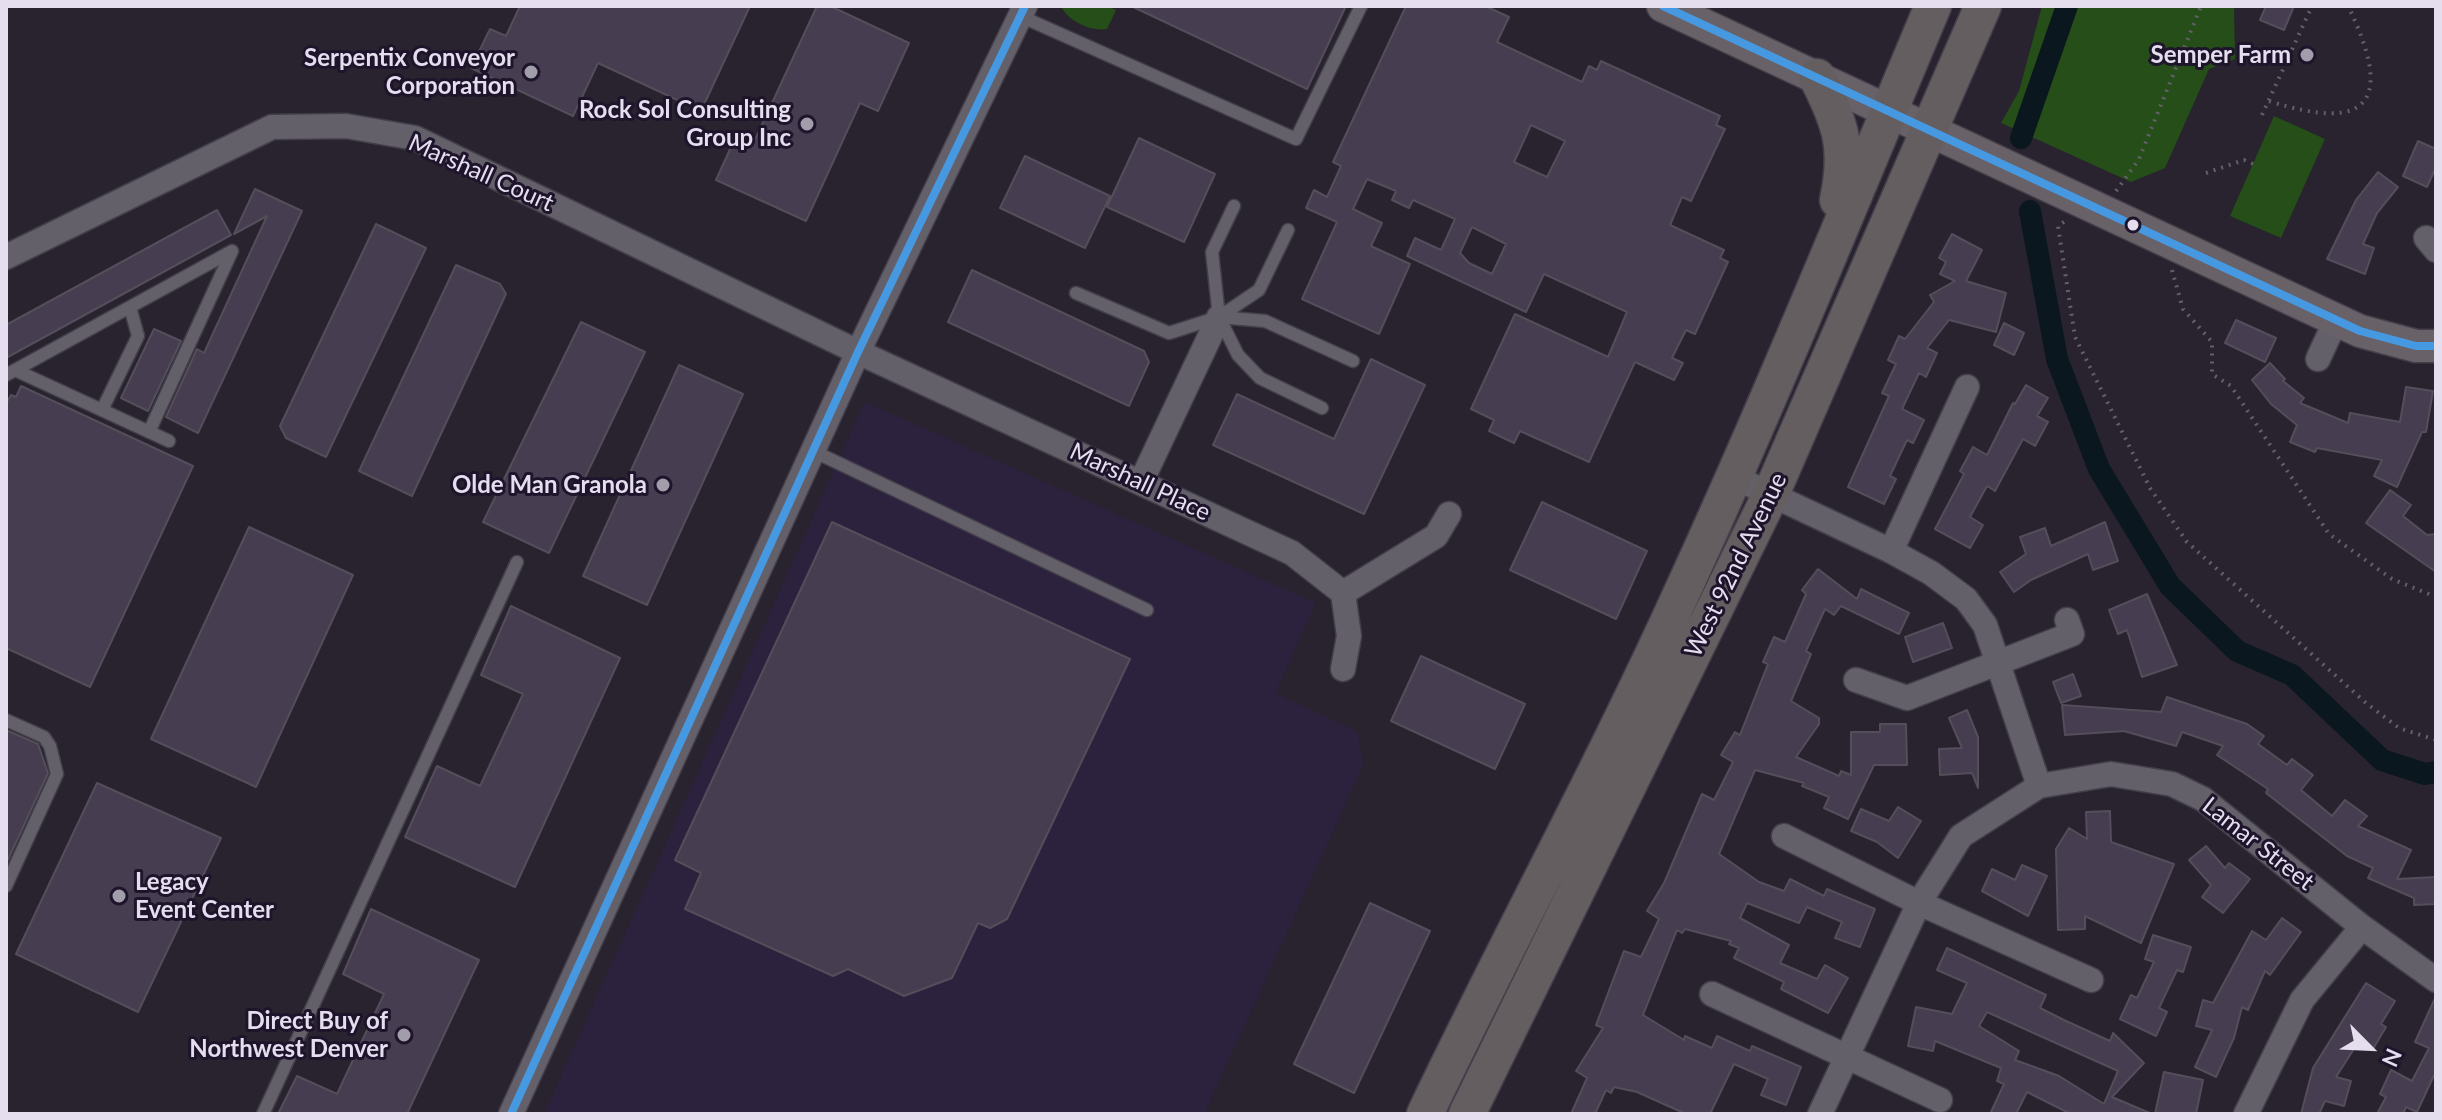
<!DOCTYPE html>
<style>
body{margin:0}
#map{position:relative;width:2442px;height:1120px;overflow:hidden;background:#28232f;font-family:Lato,sans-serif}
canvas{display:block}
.frame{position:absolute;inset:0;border:8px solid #e4deee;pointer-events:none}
.north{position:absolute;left:2330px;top:1008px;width:80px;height:80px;-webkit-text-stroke:6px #1e142b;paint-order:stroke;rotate:114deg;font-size:22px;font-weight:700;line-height:32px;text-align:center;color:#e4deee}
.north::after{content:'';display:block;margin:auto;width:28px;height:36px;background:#e4deee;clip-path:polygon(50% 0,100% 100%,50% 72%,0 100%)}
</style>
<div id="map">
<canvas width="2442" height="1120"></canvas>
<div class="frame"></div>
<div class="north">N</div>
</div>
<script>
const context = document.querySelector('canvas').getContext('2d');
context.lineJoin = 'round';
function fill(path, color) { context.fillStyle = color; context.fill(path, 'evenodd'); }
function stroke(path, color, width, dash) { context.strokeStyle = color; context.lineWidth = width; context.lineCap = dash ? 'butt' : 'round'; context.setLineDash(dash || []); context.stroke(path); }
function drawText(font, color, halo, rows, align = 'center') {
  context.font = font + ' Lato,sans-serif'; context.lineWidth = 6; context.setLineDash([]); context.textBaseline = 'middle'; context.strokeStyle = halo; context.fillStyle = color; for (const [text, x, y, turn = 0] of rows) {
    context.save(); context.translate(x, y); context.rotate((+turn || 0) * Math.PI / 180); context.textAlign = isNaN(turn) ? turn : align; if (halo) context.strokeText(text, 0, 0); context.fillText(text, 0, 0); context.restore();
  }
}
fill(new Path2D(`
 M865,402L1316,603L1275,693L1358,732L1363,765L1204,1114H544Z`), '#2d223d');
fill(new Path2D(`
 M1061,6H1107L1116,10L1107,29C1092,32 1067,21 1061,6Z
 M2042,6H2234L2235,59L2209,69L2165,168L2131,182L2001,123L2019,91Z
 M2274,116L2325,139L2281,238L2230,216Z`), '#254e19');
stroke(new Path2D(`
 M2021,138L2067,6
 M2030,211L2057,359L2099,469L2170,586L2237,651L2292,675L2382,760L2425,774L2436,772`), '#0b171e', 22);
const building = new Path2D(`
 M520,6H750L701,111L598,63L573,116L471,68L490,29L506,36Z
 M817,6H830L909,43L878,111L860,103L806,221L716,180L736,136L753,144Z
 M1131,6H1346L1307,89Z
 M1406,6H1485L1509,17L1497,42L1582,82L1589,66L1597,70L1601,61L1720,116L1716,125L1725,129L1691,201L1682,197L1670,225L1724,250L1720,258L1728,262L1695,334L1686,330L1672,358L1683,363L1674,380L1635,362L1589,462L1520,431L1514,443L1489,431L1494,420L1471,409L1515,314L1608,357L1627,312L1544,274L1526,312L1407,256L1415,238L1441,250L1455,219L1413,200L1409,208L1392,200L1396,191L1367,179L1353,209L1382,223L1371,246L1410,264L1379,334L1302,299L1337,222L1306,208L1314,190L1327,197L1341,166L1333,162ZM1531,125L1565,141L1547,177L1514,162ZM1472,227L1506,244L1492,274L1469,263L1460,253Z
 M2266,6H2294L2284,30L2260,20Z
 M1139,138L1215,174L1184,242L1107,207Z
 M2418,141L2436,149V167L2427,187L2403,176Z
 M1025,156L1110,196L1085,248L1000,208Z
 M2378,172L2398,187L2377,213L2363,244L2374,248L2365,274L2327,259L2356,200Z
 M255,189L302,211L198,433L166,417L197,349L204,353L267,216L234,234Z
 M217,210L231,235L6,358V325Z
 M376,224L426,248L326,457L286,438L280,426Z
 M1952,234L1982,250L1966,281L2006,293L1996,332L1949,320L1927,348L1937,353L1926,377L1919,373L1902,409L1924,420L1913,443L1907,440L1890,476L1896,479L1884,504L1848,487L1889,396L1882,393L1896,364L1888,360L1899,336L1905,339L1934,302L1930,295L1955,281L1940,274L1946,262L1939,258Z
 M456,265L500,284L506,294L412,496L359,471Z
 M972,270L1144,351L1149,362L1129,406L948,322Z
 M2236,320L2276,338L2265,362L2225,343Z
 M581,322L645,352L549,553L483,522Z
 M2004,323L2024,333L2014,355L1994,345Z
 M154,329L181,341L148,411L121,398Z
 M1371,359L1425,385L1364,514L1213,445L1237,394L1334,439Z
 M2270,363L2285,379L2283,381L2304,398L2300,403L2348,423L2350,413L2400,422L2406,387L2433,391L2426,432H2422L2397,487L2374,476L2382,460L2317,448L2315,452L2290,442L2297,425L2271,404L2252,380Z
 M679,365L743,394L647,605L583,576Z
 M2026,385L2048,398L2037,416L2048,422L2035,446L2023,439L1995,491L1987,486L1970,517L1983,525L1970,548L1935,529L1964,474L1960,471L1973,447L1987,455L2013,403L2015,404Z
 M21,386L193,466L90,687L6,648V404L11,395L16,397Z
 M2390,490L2411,505L2403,516L2427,535L2436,534V572L2366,523Z
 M1542,502L1647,551L1616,619L1510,570Z
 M832,522L1130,659L1007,919L990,928L978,923L952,978L904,996L848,969L833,976L685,909L701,873L675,860Z
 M2105,522L2118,561L2093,570L2088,554L2031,580L2014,592L2000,572L2026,554L2020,537L2045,528L2051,546Z
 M249,527L353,575L256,787L151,739Z
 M1818,569L1857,599L1861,589L1909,613L1899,634L1841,606L1834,615L1825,609L1806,651L1811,654L1791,701L1819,718V724L1796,757L1839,776L1841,771L1851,775V732H1880V724H1906L1907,765H1874L1848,819L1824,808L1829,797L1802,786L1804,783L1755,770L1719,854L1759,882L1784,891L1790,879L1824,896L1827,889L1875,909L1860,947L1835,938L1842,922L1807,907L1799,923L1747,903L1740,918L1789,945L1780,963L1817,979L1825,965L1848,978L1828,1013L1781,989L1784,982L1734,958L1739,948L1729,944L1731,941L1685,929L1682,933L1677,930L1643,1015L1684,1040L1685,1036L1712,1048L1717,1036L1750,1051L1752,1046L1801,1067L1786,1105L1761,1095L1768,1079L1734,1064L1710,1114H1686L1637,1092L1614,1087L1611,1093L1606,1090L1595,1114H1571L1587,1078L1576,1071L1603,1028L1596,1025L1624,951L1641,957L1659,919L1647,911L1664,883L1702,794L1714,800L1733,762L1721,755L1735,732L1740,735L1768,664L1763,662L1774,637L1785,642L1806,594L1802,590Z
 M2147,594L2177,665L2142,677L2127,630L2118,634L2109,610Z
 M511,606L620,658L515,887L405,837L437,766L480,786L523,694L481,675Z
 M1943,623L1952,648L1913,662L1905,637Z
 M1421,656L1525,704L1495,769L1391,721Z
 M2073,674L2081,696L2061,703L2053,682Z
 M2167,697L2247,724L2264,736L2258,744L2287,765L2292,759L2313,775L2301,790L2332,816L2345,800L2367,816L2358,826L2411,850L2397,879L2436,877V904L2414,905V898L2368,878L2373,868L2347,856L2266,793L2268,789L2217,755L2223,746L2182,732L2176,746L2124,731L2065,735L2062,705L2161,712Z
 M1967,710L1978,737V788L1972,773L1940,775L1939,749L1962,748L1949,718Z
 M6,730L38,744L48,773L6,864Z
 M97,783L221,838L138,1012L16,954Z
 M1898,807L1921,821L1898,858L1877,842L1851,831L1861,809L1889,821Z
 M2110,811L2111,842L2174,864L2141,943L2085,916V929L2058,930L2056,849L2069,828L2087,839L2086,812Z
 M2206,846L2225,868L2229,863L2250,879L2223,913L2202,897L2211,885L2189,860Z
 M2022,865L2047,876L2028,916L1982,891L1992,869L2015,880Z
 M1370,903L1430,931L1354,1093L1294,1064Z
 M371,909L479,960L407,1114H278L297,1076L337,1094L384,994L343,974Z
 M2282,918L2301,932L2270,975L2265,971L2248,1010L2242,1007L2234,1038L2216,1077L2195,1067L2212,1030L2196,1026L2203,1000L2213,1003L2252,931L2266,940Z
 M2153,935L2191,947L2183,972L2177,970L2159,1008L2167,1012L2156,1036L2120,1019L2131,995L2137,998L2154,962L2145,959Z
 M1947,948L2046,995L2040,1008L2064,1020L2110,1041L2113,1033L2144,1063L2112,1097L2152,1114H2071L2027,1092L2016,1114H1990L2004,1084L1997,1081L2001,1068L1935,1041L1933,1051L1908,1046L1916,1007L1952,1014L1967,983L1937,970ZM1987,1012L2118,1071L2104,1104L2059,1076L2015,1060L2019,1051L1979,1026Z
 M2366,983L2395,1001L2381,1024L2386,1027L2373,1049L2359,1041L2336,1077L2351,1081L2344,1106L2325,1101L2319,1114H2301L2313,1068Z
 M2436,996V1071L2417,1112L2406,1107L2403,1114H2377L2386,1097L2380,1094L2391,1070L2412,1081L2429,1048L2415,1042Z
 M2164,1072L2203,1080L2196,1114H2155Z`);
fill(building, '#463d50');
stroke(building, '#534e59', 2);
const lane = new Path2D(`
 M1020,16L1296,139L1361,6
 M1234,206L1212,252L1219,317L1238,355L1260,378L1322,408
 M1076,293L1169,333L1219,317L1259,290L1288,230
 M1219,317L1265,321L1353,361
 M15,370L169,441
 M6,375L232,251
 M102,410L138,336L130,307
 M149,432L232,251
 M813,451L1147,610
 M6,720L44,737L50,746L57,774L6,886
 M263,1114L517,562`);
const street = new Path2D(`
 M2426,238L2436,250
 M6,257L272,127L346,126L415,138L858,352L1292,553L1343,593L1349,636L1343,669
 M2318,359L2336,320
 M1734,477L1891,551L1931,573L1966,599L1985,625L2039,786
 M1141,482L1219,317
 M1891,551L1967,387
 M1343,593L1436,536L1449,514
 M1856,680L1907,698L2072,634L2067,620
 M1784,836L1919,903L2091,980
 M1712,994L1940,1100
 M511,1114L858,352L1025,6
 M1820,1114L1919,903L1961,836L2039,786L2111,774L2172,784L2203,799L2362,927L2436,980
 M2246,1114L2302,1000L2362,927`);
const secondary = new Path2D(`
 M1663,6L2360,331L2416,346H2436`);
const primary = new Path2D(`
 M1817,77C1841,124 1849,148 1838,200
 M1425,1114C1507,942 1598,776 1677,603C1768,406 1849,206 1933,6
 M1467,1114L1771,494L1983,6`);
stroke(lane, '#433f4a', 15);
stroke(street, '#433f4a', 27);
stroke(secondary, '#433f4a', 35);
stroke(primary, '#433f4a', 39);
stroke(new Path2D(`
 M2269,101C2371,134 2394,100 2348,6
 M2262,115L2312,6
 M2206,173L2244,160L2253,164
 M2116,191L2139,159L2201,6
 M2064,222L2058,226L2075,337L2150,488L2187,542L2366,703L2399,728L2436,740
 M2172,270L2183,309L2212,342V374L2231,386L2329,534L2392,579L2436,597`), '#645f69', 4, [2, 6]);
stroke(lane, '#64606a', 12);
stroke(street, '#64606a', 24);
stroke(secondary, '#686268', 32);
stroke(primary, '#645e60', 36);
stroke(new Path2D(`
 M1663,6L2360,331L2416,346H2436
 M511,1114L858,352L1025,6`), '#4699e1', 8);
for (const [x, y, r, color] of [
 [2307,55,8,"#a29dab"],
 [531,72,8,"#a29dab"],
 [807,124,8,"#a29dab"],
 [2133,225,7,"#e4deee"],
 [663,485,8,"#a29dab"],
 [119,896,8,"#a29dab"],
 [404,1035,8,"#a29dab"]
]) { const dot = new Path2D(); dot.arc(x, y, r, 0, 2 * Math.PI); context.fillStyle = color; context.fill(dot); stroke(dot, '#1e142b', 3); }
drawText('bold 24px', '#e4deee', '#1e142b', [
 ["Semper Farm",2291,55],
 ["Serpentix Conveyor",515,58],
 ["Corporation",515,86],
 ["Rock Sol Consulting",791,110],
 ["Group Inc",791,138],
 ["Olde Man Granola",647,485],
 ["Legacy",135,882,"left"],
 ["Event Center",135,910,"left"],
 ["Direct Buy of",388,1021],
 ["Northwest Denver",388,1049]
], 'right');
drawText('24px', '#e4deee', '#1e142b', [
 ["Marshall Court",481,173,24],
 ["Marshall Place",1140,482,25],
 ["West 92nd Avenue",1736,565,-64],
 ["Lamar Street",2258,844,38]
]);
</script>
